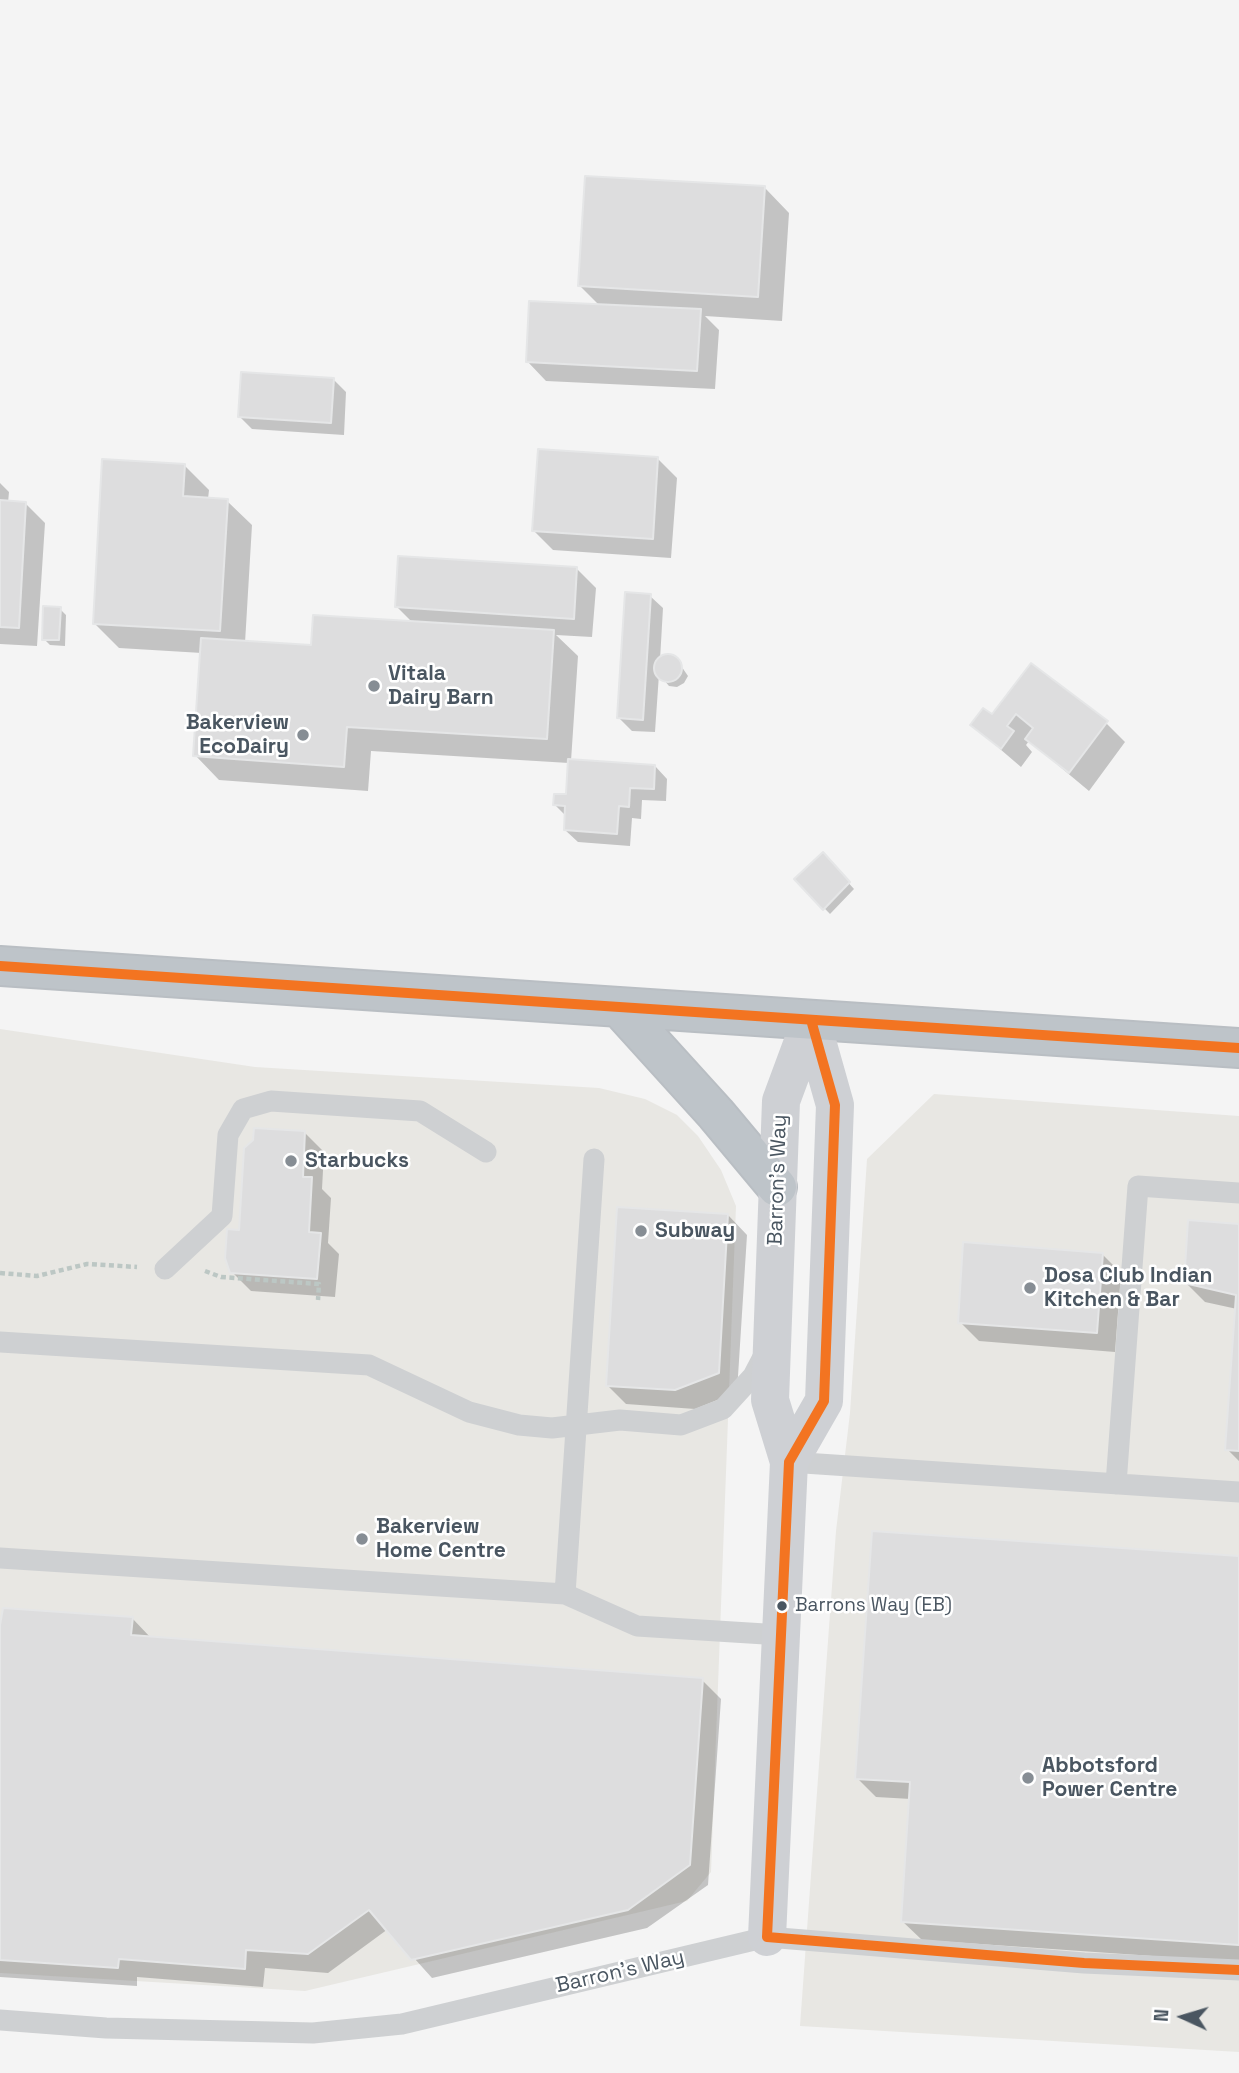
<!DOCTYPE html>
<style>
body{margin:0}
#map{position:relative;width:1239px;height:2073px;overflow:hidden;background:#f4f4f4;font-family:"Space Grotesk",sans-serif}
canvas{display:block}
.north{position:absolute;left:1148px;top:1982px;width:70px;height:70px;-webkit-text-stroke:5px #fff;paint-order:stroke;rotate:274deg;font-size:19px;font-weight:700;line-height:28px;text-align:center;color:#4a5661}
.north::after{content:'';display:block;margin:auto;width:24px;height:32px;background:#4a5661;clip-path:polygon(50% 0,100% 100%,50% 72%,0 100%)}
</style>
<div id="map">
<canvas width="1239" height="2073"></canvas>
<div class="north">N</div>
</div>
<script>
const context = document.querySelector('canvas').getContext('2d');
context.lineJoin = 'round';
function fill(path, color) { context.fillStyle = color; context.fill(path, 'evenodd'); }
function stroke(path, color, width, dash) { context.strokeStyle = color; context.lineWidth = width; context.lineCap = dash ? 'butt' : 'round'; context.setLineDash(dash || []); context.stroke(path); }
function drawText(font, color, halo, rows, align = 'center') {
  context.font = font + ' "Space Grotesk",sans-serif'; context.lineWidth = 5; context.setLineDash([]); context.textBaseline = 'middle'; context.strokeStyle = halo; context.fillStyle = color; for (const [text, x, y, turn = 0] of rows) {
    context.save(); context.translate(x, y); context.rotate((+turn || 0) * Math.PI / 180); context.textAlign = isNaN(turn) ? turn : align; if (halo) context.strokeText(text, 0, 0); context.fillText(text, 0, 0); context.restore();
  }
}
fill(new Path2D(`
 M0,1029L255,1067L599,1088L645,1099L677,1115L698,1136L721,1170L736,1206L711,1872L687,1901L305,1991L0,1973Z
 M934,1094L1239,1116V2052L800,2026L836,1531L850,1413L867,1159Z`), '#e8e7e3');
fill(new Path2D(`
 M765,188L789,213L782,321L705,316L719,330L715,389L546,381L527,361L600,306L580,286Z
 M333,379L346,392L344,435L252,429L239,416Z
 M658,459L677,478L671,558L553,550L534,531Z
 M184,465L209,490L208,499L227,501L252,525L245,643L312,647L413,623L397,607L577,569L596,588L592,637L556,635L578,656L571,761L655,766L667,779L666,801L642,800L641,819L632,818L630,846L578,842L565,830L566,816L555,805L568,796L569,763L371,751L368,791L219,780L195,755L202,653L119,648L94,623Z
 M0,483L9,492L8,503L26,504L45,523L37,646L0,644Z
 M650,596L663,608L660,660L667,655L675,657L688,676L684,683L677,687L669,686L659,674L655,732L632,731L619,718Z
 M60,609L66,615L65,646L50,645L44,639Z
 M1031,666L1106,723L1125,742L1089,791L1029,741L1026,745L1032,752L1021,767L972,725L992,717Z
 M828,860L854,889L830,914L796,879Z
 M305,1133L324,1152L322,1189L331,1198L328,1243L339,1254L335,1297L251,1291L232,1272L240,1232Z
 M728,1215L747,1235L737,1392L695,1409L626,1404L607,1385Z
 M1239,1226V1461L1227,1449L1237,1309L1205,1302L1186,1283Z
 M1102,1254L1121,1273L1115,1352L979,1341L960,1322Z
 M1239,1557V1962L922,1940L902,1921L911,1799L876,1797L857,1778Z
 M132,1618L151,1638L702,1680L721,1699L708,1885L647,1928L432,1978L388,1929L328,1973L265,1968L263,1987L137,1977V1986L0,1977V1627Z`), '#0003');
const building = new Path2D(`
 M585,176L765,186L758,297L578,286Z
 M529,301L701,309L697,371L526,362Z
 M241,372L334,378L331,423L238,417Z
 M538,449L658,457L653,539L532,531Z
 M102,459L185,464L183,496L228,499L220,631L93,624Z
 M0,500L26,502L19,628L0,627Z
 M398,556L577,567L574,619L395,607Z
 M625,592L651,594L643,720L617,718Z
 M43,606L61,607L59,640H42Z
 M313,615L554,630L547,739L347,727L344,767L193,756L201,638L311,645Z
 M654 668a14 14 0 1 1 28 0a14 14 0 1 1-28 0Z
 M1031,663L1108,721L1069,773L1025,739L1033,728L1016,714L1007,726L1014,731L1001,749L970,725L983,708L992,714Z
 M568,759L655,765L654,789L630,788L629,807L619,806L617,834L564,830L565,806L553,805L554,794H566Z
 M823,852L850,882L823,910L794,879Z
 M254,1128L305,1131L303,1177H312L309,1232L321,1233L317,1279L230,1273L225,1258L227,1229L239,1230L244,1148L253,1140Z
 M617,1207L728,1214L719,1373L675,1390L606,1386Z
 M1188,1220L1239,1224V1451L1225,1450L1236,1295L1184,1283Z
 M963,1242L1103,1253L1097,1333L958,1323Z
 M872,1531L1239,1556V1945L901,1922L910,1782L855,1779Z
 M3,1608L133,1617L131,1635L703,1678L690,1865L628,1910L411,1960L369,1910L308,1954L246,1950L245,1969L119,1959L118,1968L0,1960V1625Z`);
fill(building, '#ddddde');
stroke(building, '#e5e6e7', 2);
const highway = new Path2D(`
 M0,966L1239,1048
 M619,1007L716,1114L777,1187`);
stroke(highway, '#b9bec3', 42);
stroke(new Path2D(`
 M205,1271L221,1277L319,1284L318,1300
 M0,1273L37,1276L87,1264L137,1267`), '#bcc7c4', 4.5, [5, 3.5]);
stroke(new Path2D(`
 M165,1269L222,1216L228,1135L243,1109L271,1101L420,1111L486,1152
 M0,1342L369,1365L469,1412L519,1425L552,1428L620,1420L681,1425L723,1409L753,1376L764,1355
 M789,1462L1239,1492
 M1116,1484L1138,1186L1239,1193
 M0,1558L565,1594L637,1626L781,1635
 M565,1594L594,1159
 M0,2020L106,2028L313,2033L402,2024L767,1937L1084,1963L1239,1970`), '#ced0d2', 21);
stroke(new Path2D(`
 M789,1462L824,1401L835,1105L811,1020
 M767,1937L789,1462L770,1400L781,1101L811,1020`), '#ced0d4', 38);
stroke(highway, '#bec4c9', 38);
stroke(new Path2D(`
 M0,966L1239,1048
 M767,1937L789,1462L824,1401L835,1105L811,1020
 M767,1937L1084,1963L1239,1970`), '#f37421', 10);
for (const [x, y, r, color] of [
 [374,686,7,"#868d94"],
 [303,735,7,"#868d94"],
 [291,1161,7,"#868d94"],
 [641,1231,7,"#868d94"],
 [1030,1288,7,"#868d94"],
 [362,1539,7,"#868d94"],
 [782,1606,6,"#4a5661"],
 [1028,1778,7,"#868d94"]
]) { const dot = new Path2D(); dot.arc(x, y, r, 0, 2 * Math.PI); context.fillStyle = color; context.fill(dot); stroke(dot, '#fff', 2.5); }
drawText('19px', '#4a5661', '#fff', [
 ["Barrons Way (EB)",795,1606]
], 'left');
drawText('bold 21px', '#4a5661', '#fff', [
 ["Vitala",388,674],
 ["Dairy Barn",388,698],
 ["Bakerview",289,723,"right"],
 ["EcoDairy",289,747,"right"],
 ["Starbucks",305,1161],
 ["Subway",655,1231],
 ["Dosa Club Indian",1044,1276],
 ["Kitchen & Bar",1044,1300],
 ["Bakerview",376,1527],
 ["Home Centre",376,1551],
 ["Abbotsford",1042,1766],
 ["Power Centre",1042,1790]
], 'left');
drawText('21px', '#4a5661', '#fff', [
 ["Barron's Way",778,1180,-88],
 ["Barron's Way",620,1972,-13]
]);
</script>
